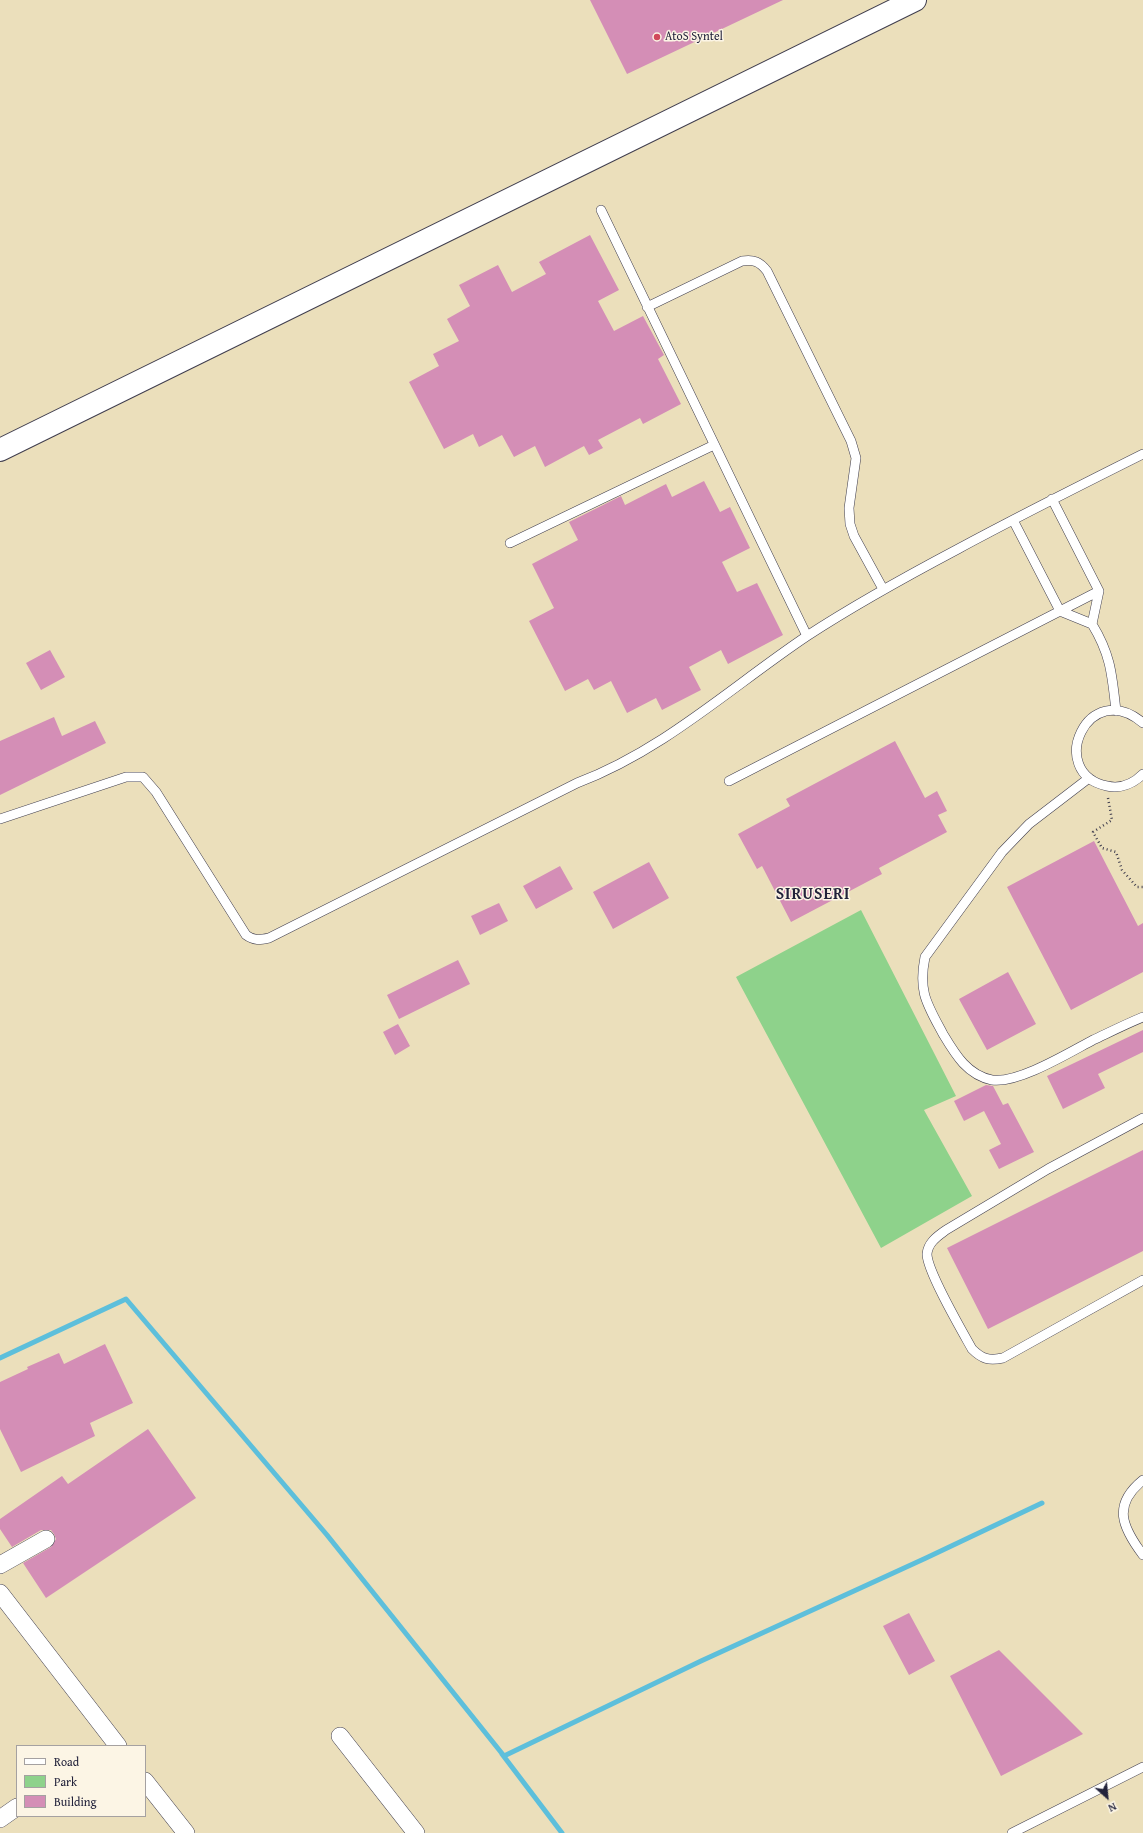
<!DOCTYPE html>
<style>
body{margin:0}
#map{position:relative;width:1143px;height:1833px;overflow:hidden;background:#ebdfbb;font-family:"Gentium Book Plus",serif}
canvas{display:block}
.legend{position:absolute;left:16px;top:1745px;width:130px;height:72px;box-sizing:border-box;background:#fcf5e5;border:1px solid #a5a1a1;margin:0;padding:5px 7px;list-style:none;font-size:12px;color:#22223b}
.legend li{display:flex;align-items:center;gap:8px;height:20px}
.legend b{width:20px;border:1px solid #a5a1a1}
.north{position:absolute;left:1087px;top:1777px;width:40px;height:40px;-webkit-text-stroke:3px #fcf5e5;paint-order:stroke;rotate:153deg;font-size:11px;font-weight:700;line-height:16px;text-align:center;color:#22223b}
.north::after{content:'';display:block;margin:auto;width:14px;height:18px;background:#22223b;clip-path:polygon(50% 0,100% 100%,50% 72%,0 100%)}
</style>
<div id="map">
<canvas width="1143" height="1833"></canvas>
<ul class="legend">
<li><b style="height:5px;background:#fff"></b>Road</li>
<li><b style="height:11px;background:#8ed28b"></b>Park</li>
<li><b style="height:11px;background:#d48eb6"></b>Building</li>
</ul>
<div class="north">N</div>
</div>
<script>
const context = document.querySelector('canvas').getContext('2d');
context.lineJoin = 'round';
function fill(path, color) { context.fillStyle = color; context.fill(path, 'evenodd'); }
function stroke(path, color, width, dash) { context.strokeStyle = color; context.lineWidth = width; context.lineCap = dash ? 'butt' : 'round'; context.setLineDash(dash || []); context.stroke(path); }
function drawText(font, color, halo, rows, align = 'center') {
  context.font = font + ' "Gentium Book Plus",serif'; context.lineWidth = 3; context.setLineDash([]); context.textBaseline = 'middle'; context.strokeStyle = halo; context.fillStyle = color; for (const [text, x, y, turn = 0] of rows) {
    context.save(); context.translate(x, y); context.rotate((+turn || 0) * Math.PI / 180); context.textAlign = isNaN(turn) ? turn : align; if (halo) context.strokeText(text, 0, 0); context.fillText(text, 0, 0); context.restore();
  }
}
fill(new Path2D(`
 M861,910L956,1096L924,1110L972,1196L881,1248L736,977Z`), '#8ed28b');
stroke(new Path2D(`
 M0,1358L126,1299L327,1535L504,1756L701,1661L926,1558L1042,1503
 M502,1754L562,1833`), '#5dbfdb', 5);
fill(new Path2D(`
 M590,0H783L627,74Z
 M590,235L619,290L598,301L614,331L643,316L664,355L658,359L681,404L643,424L640,418L598,440L603,448L589,455L584,446L545,467L535,446L514,457L502,435L479,447L473,434L444,449L409,382L439,366L433,354L459,341L447,319L470,306L459,285L498,265L512,292L546,274L539,262Z
 M704,481L720,512L730,507L750,548L722,562L737,592L757,583L783,635L728,664L721,650L689,667L701,690L662,710L656,698L627,713L611,681L594,690L588,679L565,691L529,621L554,608L532,564L578,540L569,522L621,496L625,505L666,484L672,497Z
 M50,650L65,677L41,690L26,663Z
 M54,717L62,736L95,721L106,743L0,795V741Z
 M895,741L925,798L937,791L947,811L938,815L947,832L879,868L882,874L791,922L762,866L757,869L738,834L790,806L786,799Z
 M1094,841L1138,926L1143,923V972L1071,1010L1007,887Z
 M649,862L669,898L613,929L593,892Z
 M560,866L573,889L536,909L523,886Z
 M499,903L508,921L480,935L471,916Z
 M458,960L470,984L399,1019L387,995Z
 M1008,972L1036,1024L987,1050L959,999Z
 M398,1024L410,1046L395,1055L383,1032Z
 M1143,1030V1052L1098,1074L1105,1088L1063,1109L1047,1076Z
 M986,1085L993,1086L1003,1105L1008,1103L1034,1152L999,1169L989,1150L1001,1144L984,1111L964,1121L954,1101Z
 M1143,1150V1251L988,1329L947,1248Z
 M105,1344L133,1403L90,1423L95,1436L21,1472L0,1429V1382L28,1369L27,1367L59,1353L64,1364Z
 M148,1429L196,1498L46,1598L23,1563L51,1547L56,1539L54,1534L51,1530H41L12,1547L0,1529V1519L62,1476L68,1484Z
 M909,1613L935,1661L909,1675L883,1626Z
 M999,1650L1083,1734L1001,1776L950,1676Z`), '#d48eb6');
const service = new Path2D(`
 M601,210L807,636
 M647,307L742,261C754,259 760,262 767,271L851,441L856,458L849,508L850,524L854,536L883,589
 M1013,520L1060,611L1092,624L1099,591L1052,499
 M510,543L714,445
 M1092,624C1111,655 1112,675 1116,711
 M1143,723C1088,676 1045,773 1107,786C1120,789 1133,784 1143,774
 M1089,778L1029,824L1002,852L925,957C918,992 927,1004 943,1034C955,1054 967,1075 992,1080C1018,1084 1070,1052 1093,1040C1110,1032 1126,1024 1143,1017
 M729,781L1099,591
 M0,819L126,777H143L156,792L246,935C254,941 260,940 269,938L577,783C664,750 731,687 807,636C856,604 907,576 958,549C1019,516 1081,485 1143,454
 M1143,1118L1048,1169L946,1230C938,1236 928,1242 927,1254C927,1271 962,1331 972,1349C982,1359 989,1361 1003,1358L1143,1280
 M1143,1480C1112,1505 1122,1527 1143,1555
 M1012,1833L1143,1767`);
const minor = new Path2D(`
 M0,1565L46,1539
 M0,1593L118,1746
 M340,1736L416,1833
 M145,1781L186,1833
 M0,1819L17,1807`);
const tertiary = new Path2D(`
 M0,450L915,0`);
stroke(service, '#403e4e', 10);
stroke(minor, '#403e4e', 18);
stroke(tertiary, '#403e4e', 24);
stroke(new Path2D(`
 M1108,798L1112,820L1093,832L1102,848L1116,852L1122,870L1137,887H1143`), '#403e4e', 2.5, [1, 3]);
stroke(service, '#fff', 9);
stroke(minor, '#fff', 17);
stroke(tertiary, '#fff', 22);
for (const [x, y, r, color] of [
 [657,37,4,"#d1495b"]
]) { const dot = new Path2D(); dot.arc(x, y, r, 0, 2 * Math.PI); context.fillStyle = color; context.fill(dot); stroke(dot, '#fcf5e5', 1.5); }
drawText('12px', '#22223b', '#fcf5e5', [
 ["AtoS Syntel",665,37]
], 'left');
context.letterSpacing = '1px';
drawText('bold 16px', '#22223b', '#fcf5e5', [
 ["SIRUSERI",813,895]
]);
context.letterSpacing = '0px';
</script>
